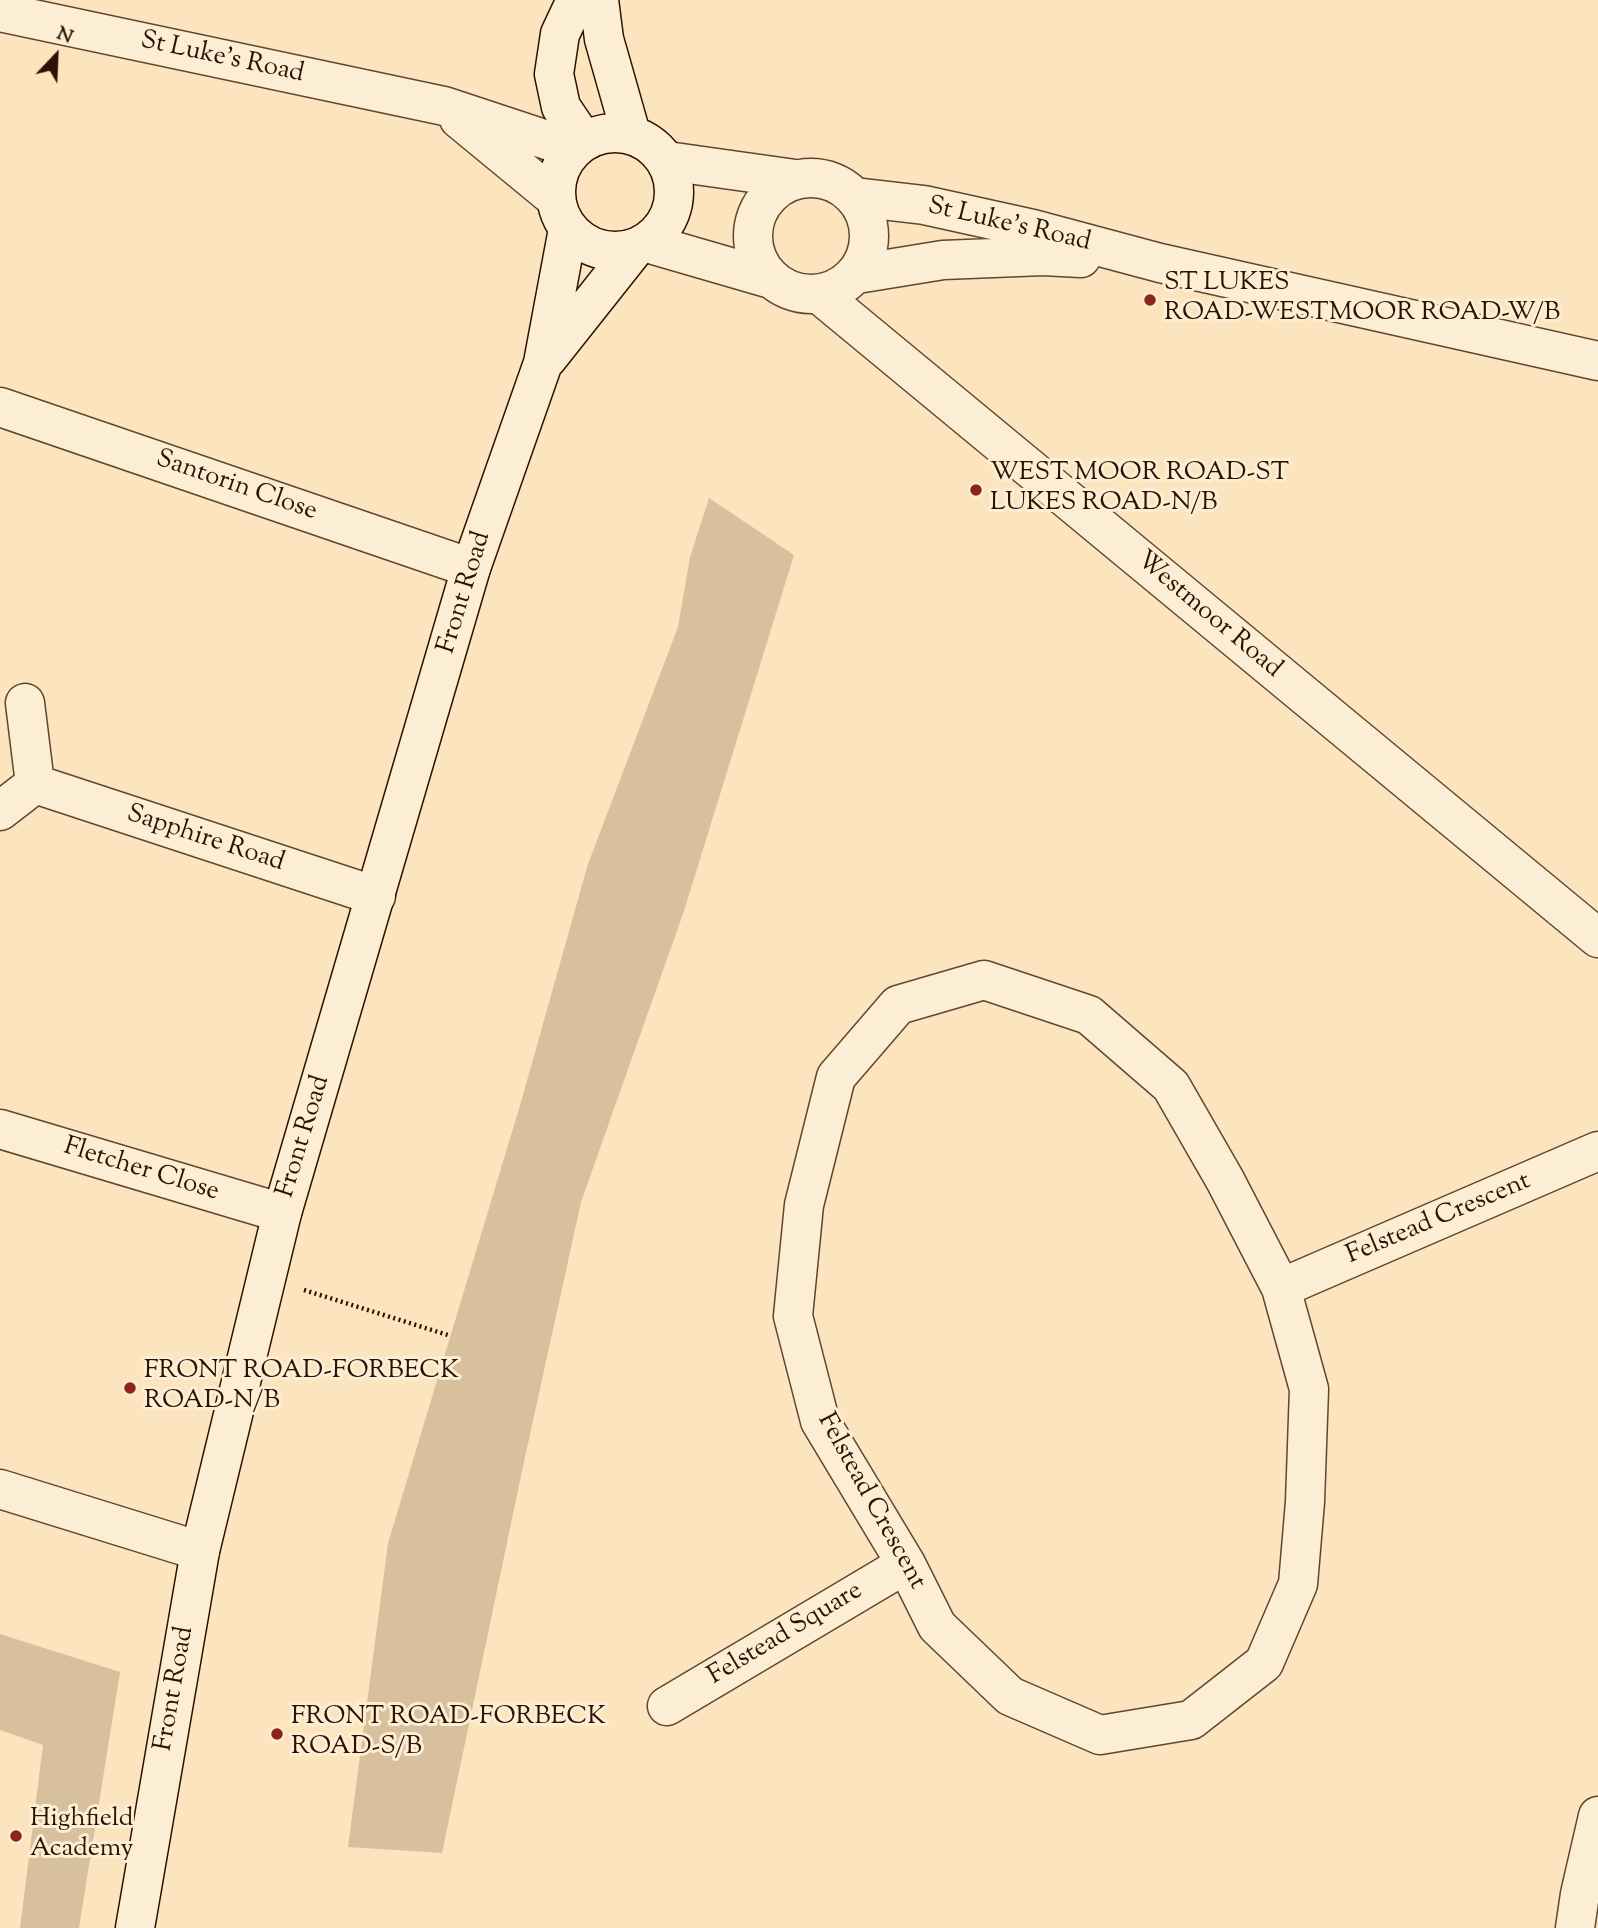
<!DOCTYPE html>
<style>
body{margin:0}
#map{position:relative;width:1598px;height:1928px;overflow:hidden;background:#fbe4be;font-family:"Sorts Mill Goudy",serif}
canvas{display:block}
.north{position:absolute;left:21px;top:21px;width:70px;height:70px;-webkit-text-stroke:5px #fcedd5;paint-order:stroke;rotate:23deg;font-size:19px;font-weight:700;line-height:28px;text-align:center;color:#2c1200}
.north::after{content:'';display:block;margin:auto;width:24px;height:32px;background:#2c1200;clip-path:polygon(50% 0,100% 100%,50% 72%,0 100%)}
</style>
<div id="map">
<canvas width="1598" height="1928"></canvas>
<div class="north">N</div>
</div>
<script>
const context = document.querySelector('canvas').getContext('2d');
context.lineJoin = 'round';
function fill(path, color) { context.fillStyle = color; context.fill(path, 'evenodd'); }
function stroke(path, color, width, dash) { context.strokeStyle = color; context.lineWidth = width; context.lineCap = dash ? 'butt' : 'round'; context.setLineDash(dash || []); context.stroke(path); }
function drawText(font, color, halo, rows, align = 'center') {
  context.font = font + ' "Sorts Mill Goudy",serif'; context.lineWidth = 6; context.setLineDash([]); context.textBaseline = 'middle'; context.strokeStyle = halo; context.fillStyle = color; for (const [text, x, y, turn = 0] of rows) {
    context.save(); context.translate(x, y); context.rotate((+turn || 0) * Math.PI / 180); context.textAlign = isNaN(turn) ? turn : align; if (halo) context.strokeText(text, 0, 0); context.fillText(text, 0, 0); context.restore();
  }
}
fill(new Path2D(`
 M709,498L794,555L684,911L581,1202L522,1471L442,1853L348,1847L388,1543L521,1102L588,864L678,627L690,557Z
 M0,1634L120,1672L79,1928H20L43,1745L0,1730Z`), '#d8c09e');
const minor = new Path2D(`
 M819,294L1598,938
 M0,407L471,568
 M35,784L376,896
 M0,811L35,784L25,703
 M984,980L1089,1015L1171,1086L1225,1180L1281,1288L1309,1389L1305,1502L1298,1584L1264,1663L1191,1720L1100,1735L1010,1696L937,1626L906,1564L820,1421L793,1316L804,1205L836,1077L898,1005Z
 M0,1129L282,1213
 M1281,1288L1598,1151
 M0,1489L200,1551
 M667,1706L906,1564
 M1575,1928L1580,1894L1598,1816`);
const tertiary = new Path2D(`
 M0,12L444,106L574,149
 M459,119L555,198
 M667,161L795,179
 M753 236a58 58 0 1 1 116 0a58 58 0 1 1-116 0Z
 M855,197L924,205L1033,229L1160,263L1598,361
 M647,243L771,279
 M857,274L943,260L1043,256L1081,258`);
const secondary = new Path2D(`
 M576,0L560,34L554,74L561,107L584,141
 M599,0L604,39L631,134
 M556 192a59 59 0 1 1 118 0a59 59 0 1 1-118 0Z
 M547,359L635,248
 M135,1928L200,1551L282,1213L471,568L543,363L568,229`);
stroke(minor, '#604630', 41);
stroke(tertiary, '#604630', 41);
stroke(secondary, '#2c1200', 41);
stroke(new Path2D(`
 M304,1290L451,1336`), '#2c1200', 4.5, [2, 3.5]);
stroke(minor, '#fcedd5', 38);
stroke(tertiary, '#fcedd5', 38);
stroke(secondary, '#fcedd5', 38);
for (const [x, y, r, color] of [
 [1150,300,7,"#8f2418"],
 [976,490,7,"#8f2418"],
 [130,1388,7,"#8f2418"],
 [277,1734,7,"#8f2418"],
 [16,1836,7,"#8f2418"]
]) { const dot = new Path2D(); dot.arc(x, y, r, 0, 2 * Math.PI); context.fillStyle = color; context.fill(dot); stroke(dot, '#fcedd5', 2.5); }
drawText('26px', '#2c1200', '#fcedd5', [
 ["St Luke's Road",222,59,12],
 ["St Luke's Road",1009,226,13],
 ["Santorin Close",236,487,19],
 ["Front Road",466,593,-73],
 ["Westmoor Road",1208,616,40],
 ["Sapphire Road",205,840,18],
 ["Front Road",305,1137,-73],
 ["Fletcher Close",141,1171,17],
 ["Felstead Crescent",1439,1220,-23],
 ["Felstead Crescent",870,1502,61],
 ["Felstead Square",786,1635,-31],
 ["Front Road",176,1689,-80]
]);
drawText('26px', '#2c1200', '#fcedd5', [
 ["ST LUKES",1164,285],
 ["ROAD-WESTMOOR ROAD-W/B",1164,315],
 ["WEST MOOR ROAD-ST",990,475],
 ["LUKES ROAD-N/B",990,505],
 ["FRONT ROAD-FORBECK",144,1373],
 ["ROAD-N/B",144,1403],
 ["FRONT ROAD-FORBECK",291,1719],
 ["ROAD-S/B",291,1749],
 ["Highfield",30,1821],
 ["Academy",30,1851]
], 'left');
</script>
